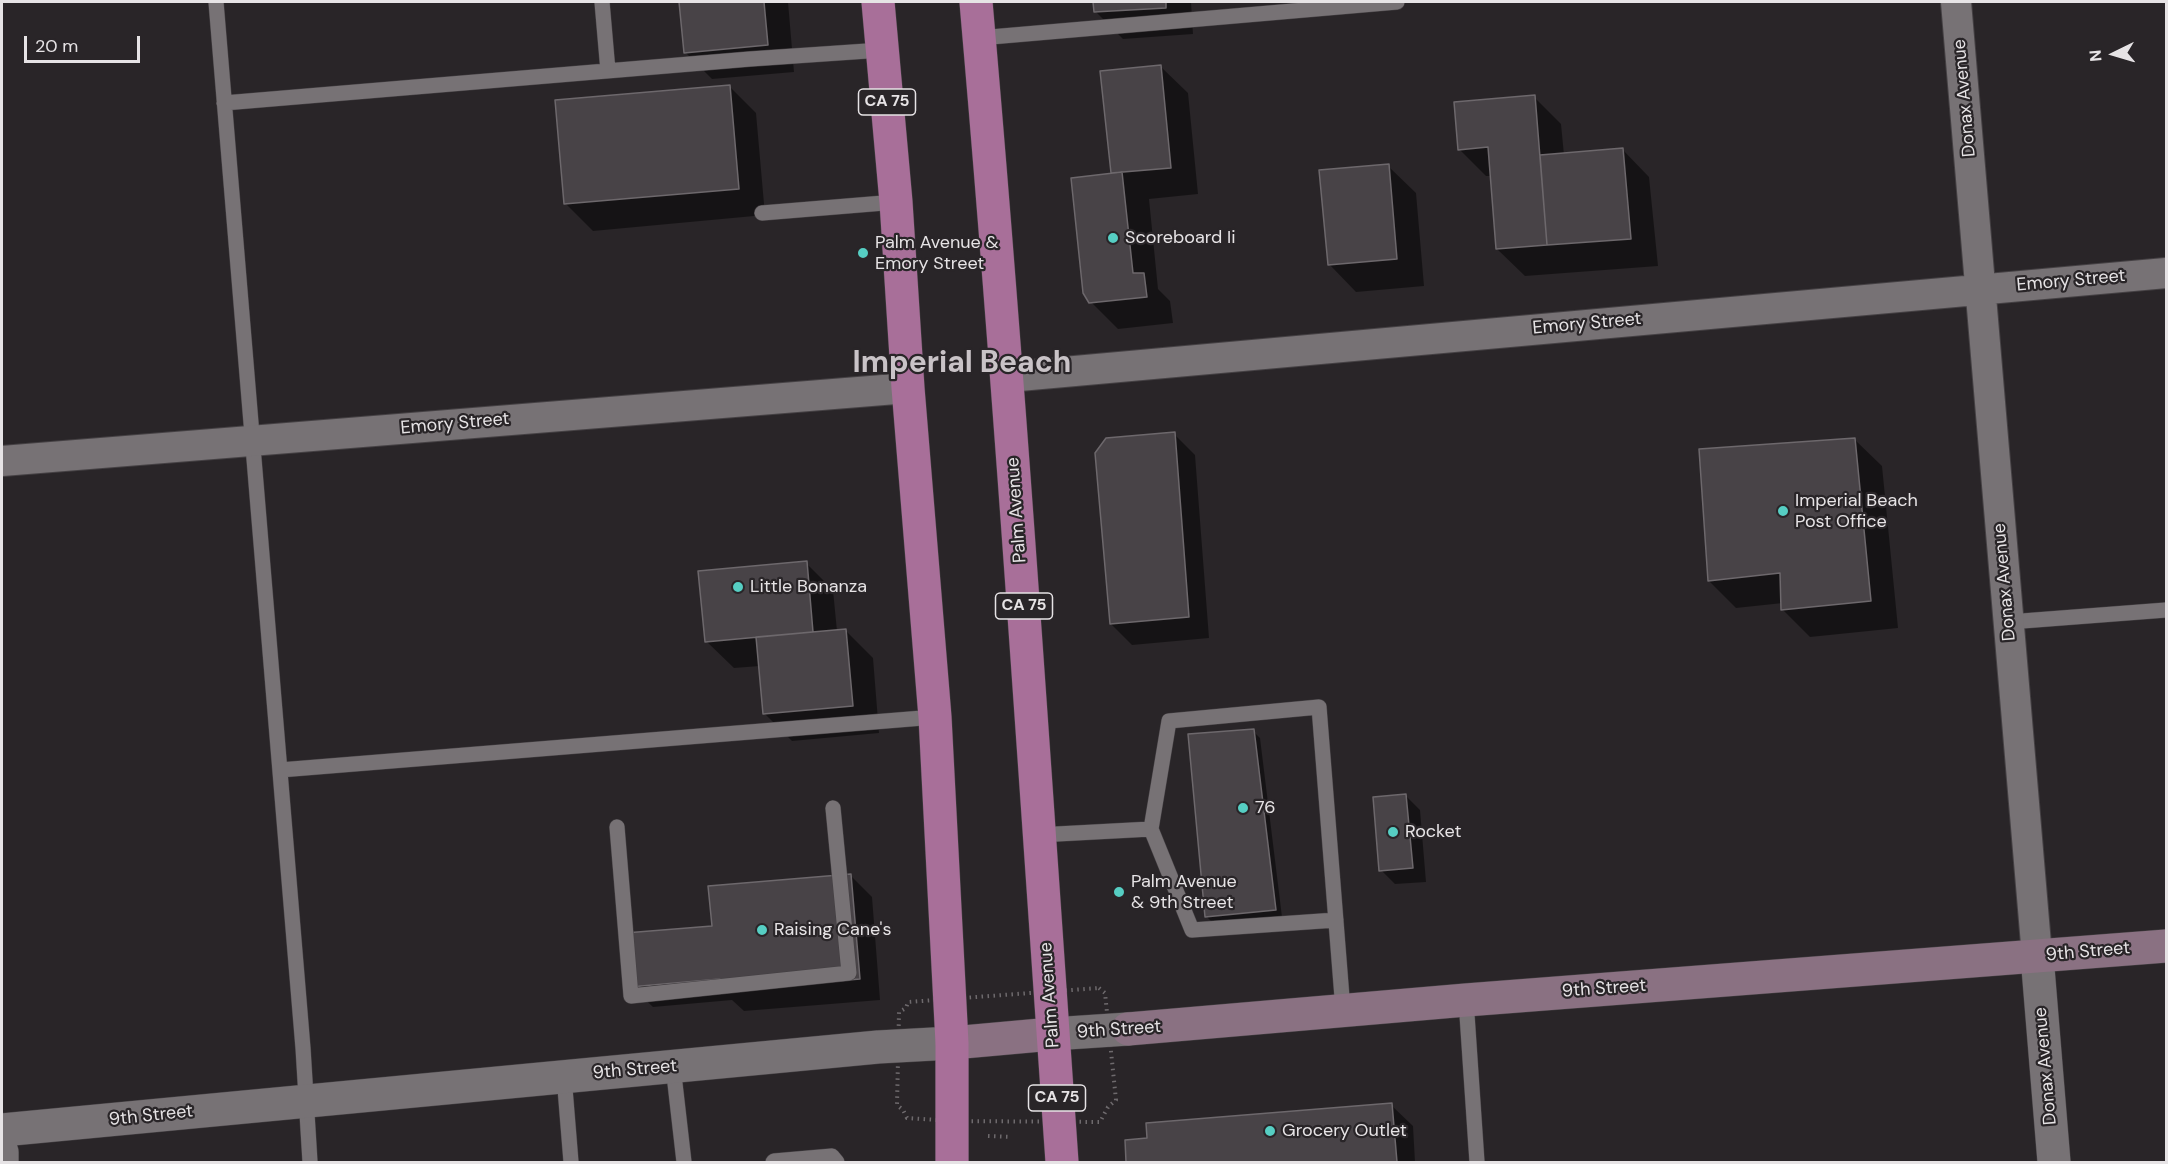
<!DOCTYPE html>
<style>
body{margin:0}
#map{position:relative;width:2168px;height:1164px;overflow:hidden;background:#292528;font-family:"DM Sans",sans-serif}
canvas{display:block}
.frame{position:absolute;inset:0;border:3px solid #e6e3e5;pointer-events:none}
.north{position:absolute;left:2084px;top:24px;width:60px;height:60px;-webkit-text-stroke:4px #292528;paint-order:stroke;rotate:265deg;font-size:16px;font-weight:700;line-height:24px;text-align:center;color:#e6e3e5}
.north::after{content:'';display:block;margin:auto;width:21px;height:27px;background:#e6e3e5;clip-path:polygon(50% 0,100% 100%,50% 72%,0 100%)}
.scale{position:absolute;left:24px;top:36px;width:116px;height:27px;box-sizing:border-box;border:3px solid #e6e3e5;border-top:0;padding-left:8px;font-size:18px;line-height:21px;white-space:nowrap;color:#e6e3e5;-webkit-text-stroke:4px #292528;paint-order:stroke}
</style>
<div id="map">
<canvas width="2168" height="1164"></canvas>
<div class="frame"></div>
<div class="north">N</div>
<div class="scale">20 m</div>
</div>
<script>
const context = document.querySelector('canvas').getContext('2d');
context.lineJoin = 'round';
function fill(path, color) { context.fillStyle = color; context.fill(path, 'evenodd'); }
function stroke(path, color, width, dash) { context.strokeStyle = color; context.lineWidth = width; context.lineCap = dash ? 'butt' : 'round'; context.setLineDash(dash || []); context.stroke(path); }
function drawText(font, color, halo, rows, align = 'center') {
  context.font = font + ' "DM Sans",sans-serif'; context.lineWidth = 4.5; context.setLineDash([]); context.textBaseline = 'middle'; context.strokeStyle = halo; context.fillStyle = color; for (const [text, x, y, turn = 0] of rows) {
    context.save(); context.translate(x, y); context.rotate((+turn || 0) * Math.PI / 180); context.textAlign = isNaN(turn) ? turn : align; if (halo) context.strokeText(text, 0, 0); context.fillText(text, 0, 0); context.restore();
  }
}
fill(new Path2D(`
 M681,2H788L794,72L712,79L685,52Z
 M1095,2H1191L1193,34L1123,39L1096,12Z
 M1160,66L1188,93L1198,194L1149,199L1158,289L1170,301L1173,323L1118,329L1091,302L1112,174L1102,72Z
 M729,86L756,113L765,215L593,231L565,203Z
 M1534,97L1561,124L1564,155L1622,149L1649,177L1658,266L1525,276L1497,249L1492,176H1486L1459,149Z
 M1388,166L1416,193L1424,286L1356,292L1329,264Z
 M1174,434L1195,455L1209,638L1132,645L1111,624Z
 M1854,439L1882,466L1898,628L1810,637L1783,610V603L1736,608L1709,581Z
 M806,563L833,590L837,631L845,630L873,658L879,733L792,741L765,714L760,666L734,668L706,641Z
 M1253,731L1260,738L1282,917L1214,924L1207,917Z
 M1406,796L1420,810L1426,882L1395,884L1381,870Z
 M851,876L872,897L880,1000L744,1011L732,1000L653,1007L631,986L714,927Z
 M1391,1105L1413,1126L1415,1162H1128L1126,1141Z`), '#0007');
const building = new Path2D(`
 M679,2H764L768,45L684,53Z
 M1093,2H1166V8L1094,12Z
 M1161,65L1171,168L1111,173L1100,71Z
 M730,85L739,189L564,204L555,100Z
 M1535,95L1547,245L1496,249L1488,147L1458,150L1454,102Z
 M1623,148L1631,239L1547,245L1540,155Z
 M1389,164L1397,259L1328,265L1319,170Z
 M1122,172L1133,273H1144L1147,297L1089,303L1083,293L1071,178Z
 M1175,432L1189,617L1110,624L1095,453L1106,438Z
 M1855,438L1871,601L1781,610L1780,573L1708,581L1699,449Z
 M807,561L813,632L705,642L698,571Z
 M846,629L853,706L763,714L756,637Z
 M1254,729L1276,910L1205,917L1188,734Z
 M1406,794L1413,868L1379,871L1373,797Z
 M851,874L860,979L721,991L720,979L630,987L625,933L712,926L708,886Z
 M1392,1103L1397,1162H1126L1125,1140L1147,1138L1146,1123Z`);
fill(building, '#484347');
stroke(building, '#6d686c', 1.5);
const service = new Path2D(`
 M216,2L303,1048L310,1162
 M602,2L608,71
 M979,38L1397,2
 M224,103L750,59L882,50
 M762,213L896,202
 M2009,622L2166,610
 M280,770L935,717
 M617,827L631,996L849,973L833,808
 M1151,829L1192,930L1336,920
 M1038,835L1151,829L1169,721L1319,707L1343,1010
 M1466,1000L1477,1162
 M673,1066L684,1162
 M564,1076L571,1162
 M773,1162L774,1161L832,1156L837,1162`);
const minor = new Path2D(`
 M1956,2L2037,956
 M1008,377L2166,273
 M2,461L908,388`);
const tertiary = new Path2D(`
 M2037,956L2054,1162
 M1052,1034L1128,1029
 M2,1130L878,1047L952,1043
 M2,1152V1162`);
const secondary = new Path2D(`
 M1128,1029L1466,1000L2166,946
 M952,1043L1052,1034`);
const trunk = new Path2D(`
 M878,2L896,202L908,388L935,717L952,1043V1162
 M976,2C1010,388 1035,775 1062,1162`);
stroke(service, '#454144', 16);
stroke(minor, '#454144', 32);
stroke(tertiary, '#454144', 34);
stroke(secondary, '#454144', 34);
stroke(trunk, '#454144', 34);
stroke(new Path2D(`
 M1099,988L1105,993L1116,1100L1108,1107L1100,1122L952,1121L907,1118L903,1110L897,1105L899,1012L906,1008L908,1002Z
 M988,1136L1011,1137`), '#6e6a6d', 4, [1.5, 4.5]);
stroke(service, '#777275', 15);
stroke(minor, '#777275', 30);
stroke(tertiary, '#777275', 33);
stroke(secondary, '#8a7182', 33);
stroke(trunk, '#a86f99', 33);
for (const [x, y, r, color] of [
 [1113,238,6,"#56cec3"],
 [863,253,6,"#56cec3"],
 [1783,511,6,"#56cec3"],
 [738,587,6,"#56cec3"],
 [1243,808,6,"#56cec3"],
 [1393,832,6,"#56cec3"],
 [1119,892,6,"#56cec3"],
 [762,930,6,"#56cec3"],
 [1270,1131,6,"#56cec3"]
]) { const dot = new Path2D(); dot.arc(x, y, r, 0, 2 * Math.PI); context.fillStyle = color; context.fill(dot); stroke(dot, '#292528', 2); }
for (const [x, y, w] of [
 [887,102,57],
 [1024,606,57],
 [1057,1098,57]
]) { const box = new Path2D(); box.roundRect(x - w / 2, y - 13, w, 26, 4.5); context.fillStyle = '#292528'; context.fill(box); stroke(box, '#e6e3e5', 1.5); }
drawText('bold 16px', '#e6e3e5', null, [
 ["CA 75",887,102],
 ["CA 75",1024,606],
 ["CA 75",1057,1098]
]);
drawText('18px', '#e6e3e5', '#292528', [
 ["Donax Avenue",1965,98,-95],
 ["Emory Street",2071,281,-5],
 ["Emory Street",1587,324,-5],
 ["Emory Street",455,424,-5],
 ["Palm Avenue",1017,510,-94],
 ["Donax Avenue",2005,582,-95],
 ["9th Street",2088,952,-5],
 ["9th Street",1604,989,-4],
 ["Palm Avenue",1050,995,-94],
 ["9th Street",1119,1030,-4],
 ["Donax Avenue",2046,1066,-95],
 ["9th Street",635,1070,-5],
 ["9th Street",151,1116,-6]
]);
drawText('18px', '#e6e3e5', '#292528', [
 ["Scoreboard Ii",1125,238],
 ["Palm Avenue &",875,243],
 ["Emory Street",875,264],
 ["Imperial Beach",1795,501],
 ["Post Office",1795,522],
 ["Little Bonanza",750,587],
 ["76",1255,808],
 ["Rocket",1405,832],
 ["Palm Avenue",1131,882],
 ["& 9th Street",1131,903],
 ["Raising Cane's",774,930],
 ["Grocery Outlet",1282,1131]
], 'left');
drawText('bold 30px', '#c9c3c7', '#292528', [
 ["Imperial Beach",962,364]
]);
</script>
